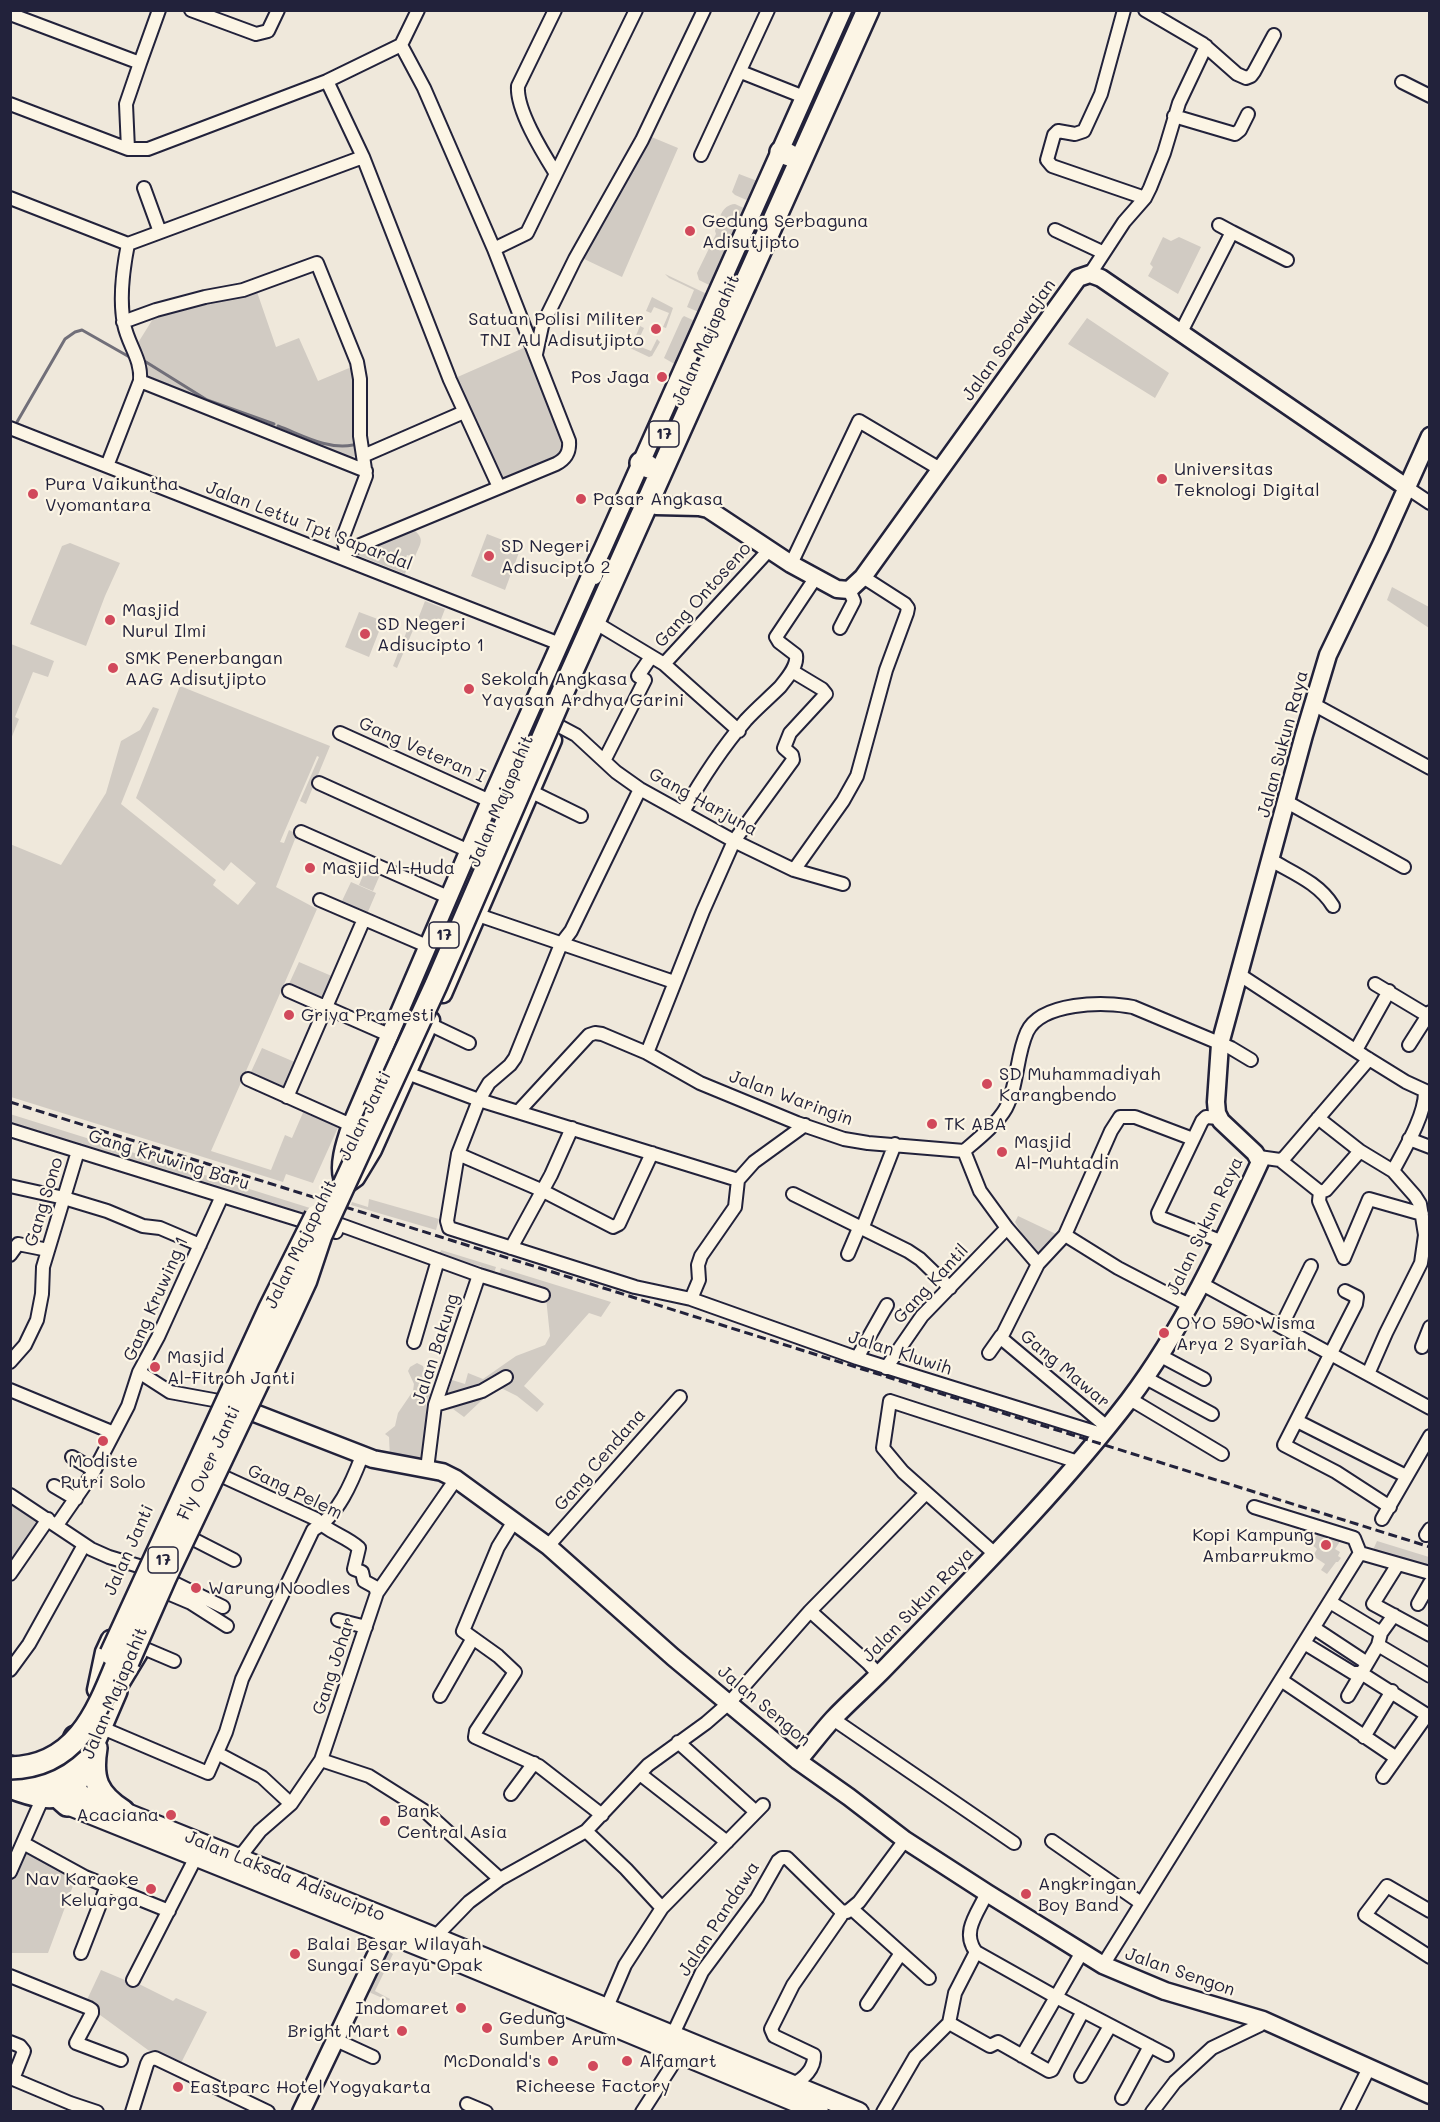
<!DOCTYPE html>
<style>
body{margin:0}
#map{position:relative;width:1440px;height:2122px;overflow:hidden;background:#efe8db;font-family:Mali,sans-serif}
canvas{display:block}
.frame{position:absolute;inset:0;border:12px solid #22223b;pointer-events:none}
</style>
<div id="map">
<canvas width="1440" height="2122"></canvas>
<div class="frame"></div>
</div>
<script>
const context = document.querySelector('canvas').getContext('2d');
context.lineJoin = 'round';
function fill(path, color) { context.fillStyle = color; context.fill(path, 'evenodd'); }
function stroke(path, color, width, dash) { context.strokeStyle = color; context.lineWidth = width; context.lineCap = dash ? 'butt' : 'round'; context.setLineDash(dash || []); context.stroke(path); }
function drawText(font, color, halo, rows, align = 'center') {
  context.font = font + ' Mali,sans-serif'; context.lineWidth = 4.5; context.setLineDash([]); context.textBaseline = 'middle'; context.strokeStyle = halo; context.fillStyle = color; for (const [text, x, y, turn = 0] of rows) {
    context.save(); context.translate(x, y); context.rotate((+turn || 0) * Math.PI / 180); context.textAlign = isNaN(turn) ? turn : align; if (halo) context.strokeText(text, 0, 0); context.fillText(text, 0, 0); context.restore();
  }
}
fill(new Path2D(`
 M642,133L678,148L622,277L582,258Z
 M739,174L760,182L751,202L735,195L732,192Z
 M735,204L748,210L713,287L699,280L697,273L716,234L715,231C719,220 721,205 735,204Z
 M1163,237L1171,241L1179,237L1201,247L1178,294L1148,276L1153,267L1150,264Z
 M665,274L709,295L701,313L687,307L694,290L669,278Z
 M256,289L276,347L299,338L318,381L354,366L358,454L356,456L343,458L145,378L143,358L136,346L156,314Z
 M652,297L673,308L666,328L663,327L669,313L654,307L651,313L646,311Z
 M684,316L697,322L678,366L664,358L682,318Z
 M1087,318L1169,373L1155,398L1068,344Z
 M640,326L644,328L636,345L651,351L657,339L660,342L652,356L649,357L607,337L608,333V335L632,345Z
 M528,346L566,445L559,457L501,480L453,379Z
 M413,529C426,540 420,543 415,557L407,555L403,566L407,568L405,574L357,555V553Z
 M487,534L521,547L505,590L471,576Z
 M70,543L120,563L105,596L86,646L30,624L62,546Z
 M1392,587L1429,607V628L1387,600Z
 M425,601L445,609L438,627L418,619Z
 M359,612L383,621L369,657L345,647Z
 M413,621L416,623L397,668L393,666L410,623Z
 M11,644L54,661L48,677L33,672L15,717L19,719L11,739Z
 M180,686L330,746L306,804L300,801L319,757L317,756L280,842L284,843L289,830L297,834L276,887L317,909L211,1151L271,1170L285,1135L292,1138L305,1108L340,1123L313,1183L286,1174L283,1182L11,1097L10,844L61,865L106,793L121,741L140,730L153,707L159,709L121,804L216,880L213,885L238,905L256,883L231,862L224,871L136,798Z
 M368,864L382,870L373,891L359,885Z
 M351,882L376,893L367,914L341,903Z
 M299,962L334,977L323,1002L288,986Z
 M262,1048L297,1063L286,1089L250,1074Z
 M10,1114L310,1208L307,1217L11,1124Z
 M369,1199L439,1219L436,1230L351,1205L352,1202L368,1207Z
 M1018,1216L1056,1234L1059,1239L1041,1258L1026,1241L1015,1222Z
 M441,1250L496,1267L493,1276L483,1273L485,1268L470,1263L468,1268L439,1258Z
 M501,1268L611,1302L601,1317L589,1313L524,1386L544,1404L537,1412L517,1396L497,1386L464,1417L453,1409L446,1410L439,1399L442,1391L448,1392L452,1380L465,1384L468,1373L483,1379L516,1356L545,1345L550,1336L545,1288L499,1274Z
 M417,1363L423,1366L430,1394L426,1403V1414L429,1417L425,1466L390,1459L389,1437L385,1434L395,1426L398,1413L413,1391L414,1384L408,1371L410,1367Z
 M11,1501L41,1520L11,1565Z
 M1319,1532L1341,1540L1335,1549L1340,1552L1338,1556L1341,1558L1338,1562H1336L1327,1574L1321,1570L1325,1564L1313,1556L1317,1549L1311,1544Z
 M1377,1541L1429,1557V1569L1373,1550Z
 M23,1844L77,1875L48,1953H11V1872Z
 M388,1951L393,1954L375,1991L390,1999L389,2001L371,1993L368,1990Z
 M101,1970L132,1983H137L173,2001L176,1998L207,2012L180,2065L148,2050L85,2004Z`), '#d1cbc3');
stroke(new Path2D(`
 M142,361L146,362L207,400L274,424
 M17,422L65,339L75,332L82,330L133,359
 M278,426C302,435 327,450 353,445`), '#716f79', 3);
const street = new Path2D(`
 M191,10L256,34L268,31L278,10
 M555,10L518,86C516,110 543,153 556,174
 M1124,10L1101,94L1084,131L1075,134L1058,131L1054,135L1047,160L1052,166L1145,198
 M1145,10L1203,44L1237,74L1246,78L1251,76L1254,72L1274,35
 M10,14L140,63L159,10
 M741,72L804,97
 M327,81L363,157
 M1402,82L1430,96
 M10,104L128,149L126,104L140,63
 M1174,116L1235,134L1240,130L1248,114
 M128,149H148L327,81L401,45L418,10
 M701,155L768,10
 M144,188L160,232
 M10,198L128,244L363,157L450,380L499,487
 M1219,225L1232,232
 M1055,230L1102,252
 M494,249L527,233L636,10
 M1090,274L1124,222L1145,198L1150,188L1164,153L1179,103L1206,46
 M123,322L156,310L205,297L243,290L317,263L357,362L360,379V436L366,476L343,537L346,551
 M1181,332L1232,232L1287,260
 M536,354L542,326L575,259L642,140L704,10
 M140,381L366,471
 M10,428L560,644
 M363,456L464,412
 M107,466L140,381C142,359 128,345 124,324C119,298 123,269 128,244
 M1406,487L1430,503
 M343,558L346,551L556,464C566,459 570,452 569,441L494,249L424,88L401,45
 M791,564L859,421L940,469
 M601,626L664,664L739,731
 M840,628L854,601L849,590
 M664,664L769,550
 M1313,704L1430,768
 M559,726L576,735L616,772L640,789L734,841L794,870L843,884
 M340,733L490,801
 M604,761L645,680L638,676L651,657
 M319,783L469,851
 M640,789L571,931L561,944L515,1058L510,1065L489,1083L479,1100L458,1154L447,1221L449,1228L635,1287L691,1299L857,1358L1101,1434
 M532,792L581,816
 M1287,802L1404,867
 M683,812C701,780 722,748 746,720C757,708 769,698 780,687C787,678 798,666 796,655L779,642L776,637L816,577
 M301,832L448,897
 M1271,860C1293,873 1319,883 1333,906
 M794,870L843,801L857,776L886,670L907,613L908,608L905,604L863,577
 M320,900L427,946
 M478,915L674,982
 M1240,975L1364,1056L1406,1082L1430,1093
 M1375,984L1430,1017
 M289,991L389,1035
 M429,1024L469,1043
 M1409,1045L1430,1012
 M1356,1050L1389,991
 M647,1053L703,911L734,841L793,760L792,755L784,748L790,733L826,694L822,689L792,671
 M407,1073L479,1100L738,1180
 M248,1079L351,1125
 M287,1097L364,919
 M518,1112L589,1035L595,1033L602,1034L647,1053L700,1083L797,1123L844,1139L868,1143L964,1151L980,1191L1007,1228L1038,1264L1065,1235L1118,1268L1189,1305
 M1219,1118L1206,1117L1202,1121L1158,1213L1159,1217L1223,1242
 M1318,1118L1360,1151
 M10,1130L316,1225
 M1409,1139L1430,1147
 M964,1151C978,1139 997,1124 1006,1108C1018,1085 1016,1056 1027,1032C1041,1002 1104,1001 1133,1007L1231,1048L1251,1060
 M458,1154L541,1190L613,1227L619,1224L652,1153
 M1259,1157L1280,1160L1284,1158L1369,1059
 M1280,1160L1320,1192L1326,1190L1360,1151L1393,1171L1415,1196L1420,1204L1425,1235L1421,1263L1386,1333L1368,1374
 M1393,1171C1404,1150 1425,1116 1425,1092
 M10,1186L64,1198L107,1211L143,1226L160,1228L200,1245
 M1320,1192L1319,1201L1344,1258
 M793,1194L908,1251L920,1259L950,1288
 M323,1227L336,1232L338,1224L479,1275L543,1295
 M862,1229L895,1144
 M1065,1235L1111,1131L1120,1117H1135L1193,1139
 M511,1248L551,1175L572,1128
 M848,1254L859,1228
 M10,1255L18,1244L48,1250
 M1344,1258L1369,1199L1422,1214
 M1038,1264L1001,1338L1107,1427
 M1202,1284L1430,1408
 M1345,1291L1357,1297L1356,1304L1284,1445L1336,1472L1390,1507
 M691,1299L699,1280L698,1265L701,1256L735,1207L738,1180L754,1162L805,1125
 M1281,1327L1311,1266
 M414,1342L438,1260
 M1422,1347L1430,1327
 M989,1353L1001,1336
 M1159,1355L1204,1379
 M857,1358L887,1305
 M10,1362L25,1345L37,1320L42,1294L43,1267L78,1151
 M886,1368L922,1316L1007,1228
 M139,1372L170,1392L219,1401
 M1144,1377L1212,1414
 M10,1390L114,1433
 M1130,1399L1222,1454
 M435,1405L482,1391L506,1377
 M1301,1423L1406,1476
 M72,1457L94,1470
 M427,1469L435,1405L479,1275
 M222,1476L316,1519C327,1532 346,1536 359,1548L354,1569L362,1572L364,1581L375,1587L377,1593
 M54,1486L76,1499
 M10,1495L91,1549L109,1557L142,1567
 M1382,1519L1430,1436
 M514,1521L498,1547L463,1631L498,1656L515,1672L476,1731L475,1737L539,1766L602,1815
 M57,1525L93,1473L128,1406L139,1372L158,1337L222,1196
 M1426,1535L1430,1529
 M191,1538L234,1560
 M548,1546L680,1397
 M1360,1553L1430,1573
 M995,1554L903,1472L883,1448L890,1401L1078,1462
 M1398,1564L1373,1604L1430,1635
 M10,1574L48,1519
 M170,1581L223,1607
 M165,1592L191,1603L227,1626
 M1330,1602L1381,1633
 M1418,1604L1430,1583
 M810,1611L868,1663L879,1675
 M338,1620L366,1627
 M1314,1628L1367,1663
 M1304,1643L1353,1673H1361L1427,1715
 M1378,1645L1430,1676
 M141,1647L174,1661
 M10,1670L29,1644L84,1545
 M1281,1680L1395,1757
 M440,1696L473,1638
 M1348,1696L1378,1645L1381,1633L1394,1615
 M833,1719L1014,1843
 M100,1727L208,1773L226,1732L242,1679L313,1530C338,1516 352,1482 362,1456
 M1364,1737L1392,1691
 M678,1742L756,1812
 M217,1753L262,1777L291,1804
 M321,1760L369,1776L426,1812L500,1879
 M640,1774L727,1842
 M1383,1777L1427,1715L1430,1714
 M511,1794L534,1763
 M586,1831L626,1869L662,1908
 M1052,1841L1141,1903
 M23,1843L85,1877L169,1911
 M239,1858L260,1831L291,1804L321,1760L377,1593L456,1479
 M10,1872L43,1797
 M987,1893C977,1914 961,1932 976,1952L1056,1997L1167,2055
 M852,1909L929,1978
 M1430,1911L1387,1886L1365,1915L1430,1957
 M435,1937L469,1902L500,1879L586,1831L648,1765L706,1723L729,1703L810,1611L926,1493
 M81,1953L107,1886
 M1103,1965L1360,1553L1354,1538L1254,1507
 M10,1976L89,2008L92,2010V2013L76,2043L121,2060
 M133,1980L196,1857
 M867,2004L901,1953
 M607,2007L625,1965L662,1908L763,1805
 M949,2023L990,2046L998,2042L1049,2071L1052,2070L1083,2011
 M673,2034L702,1972L757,1898L778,1861L782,1858H787L841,1911L847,1912L859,1902L905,1840
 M336,2040L373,2057
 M10,2042L20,2046L24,2051L13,2079L70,2103L97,2112
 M1022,2056L1082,1952
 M1081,2076L1110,2026
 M793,2084C804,2079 815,2068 814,2055L774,2036L771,2029L793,1985L841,1916V1911
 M1122,2098L1150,2046
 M467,2104L486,2112
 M132,2112L147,2064L149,2060L155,2058L268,2112
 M642,2112L671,2067L677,2053
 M883,2112L915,2057L949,2023L955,1993L976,1952
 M1152,2112L1175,2082L1212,2048L1260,2025L1263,2020
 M1347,2112L1369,2068`);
const secondary = new Path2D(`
 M656,506L699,507L708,509L791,564L837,589L849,590L863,577L1078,278L1090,274L1101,278L1406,487
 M594,576L595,565L603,548L843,10
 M443,994L553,740
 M431,1020L373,1150L356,1178L349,1183H345C335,1171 346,1139 351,1125L490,801L595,565
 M252,1412L373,1459L442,1472L456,1479L548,1546L673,1657L798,1761L849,1797L905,1840L987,1893L1103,1965L1165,1991L1263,2020L1430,2095
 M96,1690L104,1652L110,1639
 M113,1696L139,1653
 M798,1761C810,1747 821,1732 833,1719C851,1700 870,1684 888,1665C971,1579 1056,1495 1129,1400C1184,1327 1222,1244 1260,1162L1255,1153L1221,1121L1217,1113L1216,1102L1220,1044L1304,735L1328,655L1381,545L1430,436
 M301,2112L386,1934`);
const primary = new Path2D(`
 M60,1786L435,1937L859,2112
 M67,1805L448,1958L819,2112`);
const highway = new Path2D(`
 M781,152L789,155
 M641,463L649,467
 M568,680L868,10
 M96,1748C91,1779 97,1794 123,1811
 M10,1767L46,1782L55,1784
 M10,1787C31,1795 52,1802 73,1791L116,1691
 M67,1805L58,1797L55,1784L75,1737`);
stroke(street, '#22223b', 16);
stroke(secondary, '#22223b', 21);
stroke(primary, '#22223b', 22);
stroke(highway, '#22223b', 26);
stroke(street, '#fcf5e5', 12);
stroke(secondary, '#fcf5e5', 16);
stroke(primary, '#fcf5e5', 18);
stroke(highway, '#fcf5e5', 21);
stroke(new Path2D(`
 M10,1102L1430,1547`), '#22223b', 3, [9, 4.5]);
const highwayBridge = new Path2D(`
 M111,1654L270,1308L316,1216
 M128,1662L165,1578L289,1317L306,1280L321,1235L436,985L568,680
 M10,1768C83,1767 101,1700 125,1644`);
stroke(highwayBridge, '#22223b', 26, []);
stroke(highwayBridge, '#fcf5e5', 21);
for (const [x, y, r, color] of [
 [690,231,6,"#d1495b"],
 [656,329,6,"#d1495b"],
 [662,377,6,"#d1495b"],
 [1162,479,6,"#d1495b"],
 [33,494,6,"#d1495b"],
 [581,499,6,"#d1495b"],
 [489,556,6,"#d1495b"],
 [110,620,6,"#d1495b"],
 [365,634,6,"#d1495b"],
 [113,668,6,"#d1495b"],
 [469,689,6,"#d1495b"],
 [310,868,6,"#d1495b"],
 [289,1015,6,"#d1495b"],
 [987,1084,6,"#d1495b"],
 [932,1124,6,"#d1495b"],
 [1002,1152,6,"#d1495b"],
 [1164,1333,6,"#d1495b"],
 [155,1367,6,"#d1495b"],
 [103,1441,6,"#d1495b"],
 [1326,1545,6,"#d1495b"],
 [196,1588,6,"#d1495b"],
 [171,1815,6,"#d1495b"],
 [385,1821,6,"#d1495b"],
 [151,1889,6,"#d1495b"],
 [1026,1894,6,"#d1495b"],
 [295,1954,6,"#d1495b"],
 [461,2008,6,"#d1495b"],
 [487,2028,6,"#d1495b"],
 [402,2031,6,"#d1495b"],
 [553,2061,6,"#d1495b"],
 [627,2061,6,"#d1495b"],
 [593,2066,6,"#d1495b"],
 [178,2087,6,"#d1495b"]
]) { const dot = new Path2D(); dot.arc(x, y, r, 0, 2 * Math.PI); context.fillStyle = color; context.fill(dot); stroke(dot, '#fcf5e5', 2); }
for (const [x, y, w] of [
 [664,434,30],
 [444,935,30],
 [163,1560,30]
]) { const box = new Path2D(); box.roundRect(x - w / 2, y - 13, w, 26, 4.5); context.fillStyle = '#fcf5e5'; context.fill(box); stroke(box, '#22223b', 1.5); }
drawText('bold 16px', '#22223b', null, [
 ["17",664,434],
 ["17",444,935],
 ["17",163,1560]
]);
drawText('18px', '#22223b', '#fcf5e5', [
 ["Gedung Serbaguna",702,221],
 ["Adisutjipto",702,242],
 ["Satuan Polisi Militer",644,319,"right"],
 ["TNI AU Adisutjipto",644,340,"right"],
 ["Pos Jaga",650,377,"right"],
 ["Universitas",1174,469],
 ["Teknologi Digital",1174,490],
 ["Pura Vaikuntha",45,484],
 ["Vyomantara",45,505],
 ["Pasar Angkasa",593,499],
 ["SD Negeri",501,546],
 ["Adisucipto 2",501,567],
 ["Masjid",122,610],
 ["Nurul Ilmi",122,631],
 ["SD Negeri",377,624],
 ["Adisucipto 1",377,645],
 ["SMK Penerbangan",125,658],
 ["AAG Adisutjipto",125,679],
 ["Sekolah Angkasa",481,679],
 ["Yayasan Ardhya Garini",481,700],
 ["Masjid Al-Huda",322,868],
 ["Griya Pramesti",301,1015],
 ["SD Muhammadiyah",999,1074],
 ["Karangbendo",999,1095],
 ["TK ABA",944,1124],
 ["Masjid",1014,1142],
 ["Al-Muhtadin",1014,1163],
 ["OYO 590 Wisma",1176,1323],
 ["Arya 2 Syariah",1176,1344],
 ["Masjid",167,1357],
 ["Al-Fitroh Janti",167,1378],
 ["Modiste",103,1461,"center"],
 ["Putri Solo",103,1482,"center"],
 ["Kopi Kampung",1314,1535,"right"],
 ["Ambarrukmo",1314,1556,"right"],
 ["Warung Noodles",208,1588],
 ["Bank",397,1811],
 ["Central Asia",397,1832],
 ["Acaciana",159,1815,"right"],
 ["Nav Karaoke",139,1879,"right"],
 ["Keluarga",139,1900,"right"],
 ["Angkringan",1038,1884],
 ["Boy Band",1038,1905],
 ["Balai Besar Wilayah",307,1944],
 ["Sungai Serayu Opak",307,1965],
 ["Indomaret",449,2008,"right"],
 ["Gedung",499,2018],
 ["Sumber Arum",499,2039],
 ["Bright Mart",390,2031,"right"],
 ["McDonald's",541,2061,"right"],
 ["Alfamart",639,2061],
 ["Richeese Factory",593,2086,"center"],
 ["Eastparc Hotel Yogyakarta",190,2087]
], 'left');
drawText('18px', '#22223b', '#fcf5e5', [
 ["Jalan Majapahit",706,340,-66],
 ["Jalan Sorowajan",1009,340,-54],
 ["Jalan Lettu Tpt Sapardal",309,526,21],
 ["Gang Ontoseno",703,595,-48],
 ["Jalan Sukun Raya",1283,744,-75],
 ["Gang Veteran I",422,750,24],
 ["Jalan Majapahit",501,801,-67],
 ["Gang Harjuna",703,802,29],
 ["Jalan Waringin",791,1098,20],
 ["Jalan Janti",365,1116,-64],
 ["Gang Kruwing Baru",169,1160,17],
 ["Gang Sono",44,1202,-73],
 ["Jalan Sukun Raya",1205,1226,-64],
 ["Jalan Majapahit",301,1244,-64],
 ["Gang Kantil",931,1284,-47],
 ["Gang Kruwing 1",156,1299,-66],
 ["Jalan Bakung",436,1349,-72],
 ["Jalan Kluwih",900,1353,18],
 ["Gang Mawar",1065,1369,40],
 ["Gang Cendana",600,1460,-49],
 ["Fly Over Janti",209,1463,-65],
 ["Gang Pelem",295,1492,26],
 ["Jalan Janti",129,1550,-66],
 ["Jalan Sukun Raya",918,1605,-46],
 ["Gang Johar",334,1666,-72],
 ["Jalan Majapahit",115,1693,-67],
 ["Jalan Sengon",764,1706,40],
 ["Jalan Laksda Adisucipto",285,1876,22],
 ["Jalan Pandawa",719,1919,-57],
 ["Jalan Sengon",1180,1972,19]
]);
</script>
